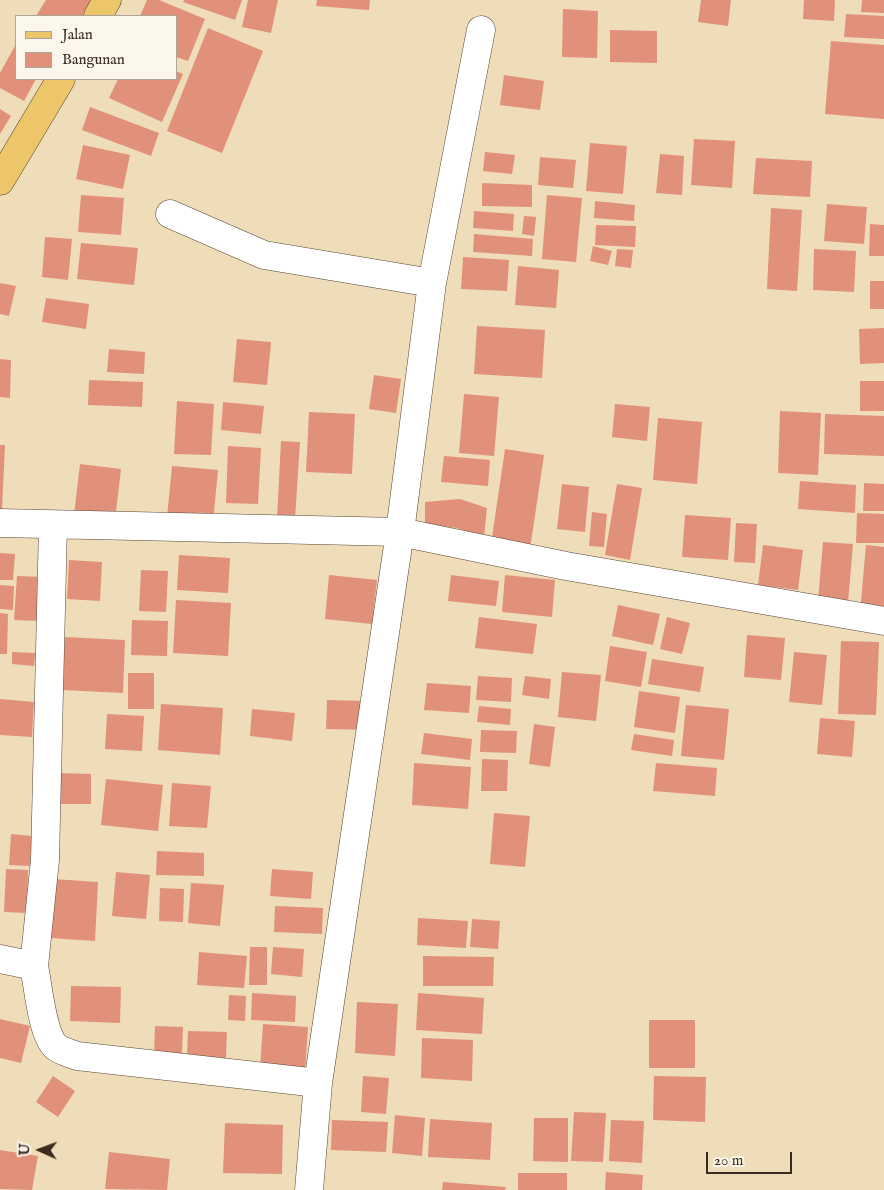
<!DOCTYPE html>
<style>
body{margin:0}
#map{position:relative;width:884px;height:1190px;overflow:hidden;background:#efdcb9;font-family:"IM FELL English",serif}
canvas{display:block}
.legend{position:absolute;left:15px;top:15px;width:162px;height:65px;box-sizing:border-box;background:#fbf7ec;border:1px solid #aea59a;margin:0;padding:6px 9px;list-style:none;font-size:15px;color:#3b2a1e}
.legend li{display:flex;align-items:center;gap:10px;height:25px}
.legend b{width:25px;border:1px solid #aea59a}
.north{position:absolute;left:15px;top:1125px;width:50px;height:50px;-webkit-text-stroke:4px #fbf7ec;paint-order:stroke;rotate:272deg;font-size:14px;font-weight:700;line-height:20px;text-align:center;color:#3b2a1e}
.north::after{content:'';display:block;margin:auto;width:18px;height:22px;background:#3b2a1e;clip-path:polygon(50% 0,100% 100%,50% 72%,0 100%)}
.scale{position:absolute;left:706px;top:1152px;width:86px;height:22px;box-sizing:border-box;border:2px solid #3b2a1e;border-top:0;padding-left:6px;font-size:15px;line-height:18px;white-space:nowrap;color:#3b2a1e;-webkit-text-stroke:4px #fbf7ec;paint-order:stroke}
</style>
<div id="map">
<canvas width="884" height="1190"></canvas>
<ul class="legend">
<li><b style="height:6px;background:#ecc669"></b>Jalan</li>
<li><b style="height:14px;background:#e1917a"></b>Bangunan</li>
</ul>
<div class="north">U</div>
<div class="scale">20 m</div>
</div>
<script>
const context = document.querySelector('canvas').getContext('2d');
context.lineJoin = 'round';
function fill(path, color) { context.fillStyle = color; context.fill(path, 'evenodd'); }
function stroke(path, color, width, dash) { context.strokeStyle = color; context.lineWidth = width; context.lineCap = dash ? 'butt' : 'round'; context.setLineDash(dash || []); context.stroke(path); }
fill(new Path2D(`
 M46,0H97L87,16H36Z
 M147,0H159L205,19L188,61L176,57V16H140Z
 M184,0H242L235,20L183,2Z
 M248,0H278L271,33L242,27Z
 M317,0H370L369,10L316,6Z
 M701,0H731L728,26L698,22Z
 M804,0H835L834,21L803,19Z
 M862,0H884V13L861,12Z
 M563,9L598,11L597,58L562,57Z
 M846,14L884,16V39L844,37Z
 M208,28L263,51L222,153L167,131Z
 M610,30L657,31V63L610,62Z
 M831,41L884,45V119L825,114Z
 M16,44V79H36L24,101L0,88V73Z
 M176,71L183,74L162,122L109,98L118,79H176Z
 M504,75L544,81L540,110L500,105Z
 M90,107L159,133L151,156L82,130Z
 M0,109L11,116L0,134Z
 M694,139L735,141L732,188L691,185Z
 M590,143L627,146L623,194L586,191Z
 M83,145L130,155L123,189L76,179Z
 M485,152L515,155L512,174L483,171Z
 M660,154L684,156L682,195L656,193Z
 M540,157L576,160L573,188L538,185Z
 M756,158L812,161L810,197L753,194Z
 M482,183L532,185V207L482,206Z
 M81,195L124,198L121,235L78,232Z
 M547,195L582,198L576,262L542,259Z
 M595,201L635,205L634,221L594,218Z
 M827,204L867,207L864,244L824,241Z
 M771,208L802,210L797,291L767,289Z
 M474,211L514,214L513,231L473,228Z
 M524,216L536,217L534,236L522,234Z
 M870,224L884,225V256H869Z
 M596,225L636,226L635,247L595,245Z
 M474,234L533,239L532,256L473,252Z
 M45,237L72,239L68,280L42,277Z
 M81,243L138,248L134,285L77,279Z
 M593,246L612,251L608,265L590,261Z
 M617,249L633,250L631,268L615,266Z
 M814,249L856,251L854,292L813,290Z
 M463,257L509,260L507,291L461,289Z
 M518,266L559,270L556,308L515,305Z
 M870,281H884V309H870Z
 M0,283L16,286L9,316L0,314Z
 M46,298L89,304L86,329L42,322Z
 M477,326L545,330L542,378L474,374Z
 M884,328V363L860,364L859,329Z
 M237,339L271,342L267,385L233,382Z
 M109,349L145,352L144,374L107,372Z
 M0,359L11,360L10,398L0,397Z
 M374,375L401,379L396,413L369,409Z
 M89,380L143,382L142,407L88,405Z
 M860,381H884V411H860Z
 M464,394L499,397L494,456L459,453Z
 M177,401L214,404L211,455L174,454Z
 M223,402L264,406L261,434L221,430Z
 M615,404L650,407L647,441L612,437Z
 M780,411L821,413L818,475L778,473Z
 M309,412L355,414L352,474L306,472Z
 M825,414L884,416V456L824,454Z
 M658,418L702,422L697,484L653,480Z
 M281,441L300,442L295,519L277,518Z
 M0,445H5L2,510H0Z
 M228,446L261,448L258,504L226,503Z
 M505,449L544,455L530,549L491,544Z
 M444,456L490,460L488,486L441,482Z
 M80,464L121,469L115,520L74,515Z
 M172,466L218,470L213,522L167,517Z
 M800,481L856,485L855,513L798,509Z
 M864,483L884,484V511H863Z
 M562,484L589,487L585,532L557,529Z
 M617,484L642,488L630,560L605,555Z
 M460,499L487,508L484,537L457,528L425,524V502Z
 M592,512L607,514L604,547L589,546Z
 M857,513L884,514V543H856Z
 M685,515L731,518L728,560L682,557Z
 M736,523L757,524L755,563L734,562Z
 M823,542L853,544L848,603L818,600Z
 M763,545L803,550L798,590L758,585Z
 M866,545L884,547V615L860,613Z
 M0,553L15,554L13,580H0Z
 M179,555L230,558L228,593L177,590Z
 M69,560L102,562L100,601L67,599Z
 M141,570L168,571L166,612L139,611Z
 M329,575L377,580L372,624L325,619Z
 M451,575L499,581L496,606L448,601Z
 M505,575L555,580L552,617L502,612Z
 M17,576L43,577L41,621L14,620Z
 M0,585L14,586L13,610L0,609Z
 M176,600L231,603L228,656L173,653Z
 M618,605L660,614L653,645L612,636Z
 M0,613L8,614L7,654H0Z
 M479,617L537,624L533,654L475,648Z
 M667,617L690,623L682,654L660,649Z
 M132,620L168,621L167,656L131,655Z
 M747,635L785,638L781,680L744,677Z
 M65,637L125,640L123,693L62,690Z
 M841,641L879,642L876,715L838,714Z
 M610,646L647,652L641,687L605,681Z
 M12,652L35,653L34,666L12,664Z
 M794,652L827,655L822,705L789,702Z
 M652,659L704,667L700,692L648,684Z
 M562,672L601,675L596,721L558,717Z
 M128,673H154V709H128Z
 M478,676L512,678L511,702L476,700Z
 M525,676L551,679L549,699L522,695Z
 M427,683L471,686L469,713L424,710Z
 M639,691L680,697L675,733L634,727Z
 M0,699L34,702L32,737L0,735Z
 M327,700L370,701L369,730L326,729Z
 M161,704L223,708L220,755L158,750Z
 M686,705L729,709L724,760L681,756Z
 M479,706L511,709L510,725L477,722Z
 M252,709L295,713L292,741L250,736Z
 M107,714L144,716L142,751L105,749Z
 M820,718L855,721L852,757L817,754Z
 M534,724L555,727L550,767L529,764Z
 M481,730L517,731L516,753L480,752Z
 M424,733L472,739L470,760L421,754Z
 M634,734L674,740L672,756L631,750Z
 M482,759L508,760L507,791H481Z
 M414,763L471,767L468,809L412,805Z
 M656,763L717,768L715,796L653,791Z
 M58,773L91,774V804H58Z
 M106,779L163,785L158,831L101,825Z
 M172,783L211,786L207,828L169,826Z
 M494,813L530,816L525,867L490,864Z
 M11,834L32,836L30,866L9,865Z
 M157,851L204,853V876L156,875Z
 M6,869L28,870L27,913L4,912Z
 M272,869L313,872L311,899L270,896Z
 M116,872L150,875L146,919L112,916Z
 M53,879L98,882L95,941L50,938Z
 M191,883L224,885L220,926L188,923Z
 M160,888L184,889L183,922L159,921Z
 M275,906L323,908L322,934L274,932Z
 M418,918L468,921L466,948L417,945Z
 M472,919L500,921L498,949L470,947Z
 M250,947H267V985H249Z
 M273,947L304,949L302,977L271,974Z
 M199,952L247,956L244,988L197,985Z
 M423,956L494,957L493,986H423Z
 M71,986L121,987L120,1023L70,1021Z
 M252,993L296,996L295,1022L251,1020Z
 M418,993L484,998L482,1034L416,1030Z
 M229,995L246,996L245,1021L228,1020Z
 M357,1002L398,1004L395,1056L355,1053Z
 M0,1019L30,1026L21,1063L0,1058Z
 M649,1020H695V1068H649Z
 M263,1024L308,1027L305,1071L260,1068Z
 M155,1026L183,1027L182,1055L154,1054Z
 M188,1031L227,1032L226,1058L187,1056Z
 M422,1038L473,1040L472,1081L421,1078Z
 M53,1076L75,1091L58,1117L36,1102Z
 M363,1076L389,1078L386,1114L361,1112Z
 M654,1076L706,1077L705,1122L653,1120Z
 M574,1112L606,1113L603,1162L571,1161Z
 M395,1115L425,1118L422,1156L392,1153Z
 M534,1118H568V1162L533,1161Z
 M430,1119L492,1123L490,1160L428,1157Z
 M332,1120L388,1122L386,1152L331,1150Z
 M611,1120L644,1121L642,1163L609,1161Z
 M225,1123L283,1125L282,1174L223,1173Z
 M0,1150L38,1156L32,1190L0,1189Z
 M109,1152L170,1159L167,1190L105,1189Z
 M606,1172L643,1175L642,1190H605Z
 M518,1173H567V1190H518Z
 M443,1182L506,1187L505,1190H442Z`), '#e1917a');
const minor = new Path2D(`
 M170,214L264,255L432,283
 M0,523L400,532L566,566L884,621
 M0,959L34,966L45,860L53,525
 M34,966C38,985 42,1033 55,1046C60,1051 70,1053 77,1056L318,1083
 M309,1190L318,1083L400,532L432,283L481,30`);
const major = new Path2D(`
 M98,16L107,0
 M0,181L61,79`);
stroke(minor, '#564535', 29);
stroke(major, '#564535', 29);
stroke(minor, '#fff', 28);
stroke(major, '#ecc669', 28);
</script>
